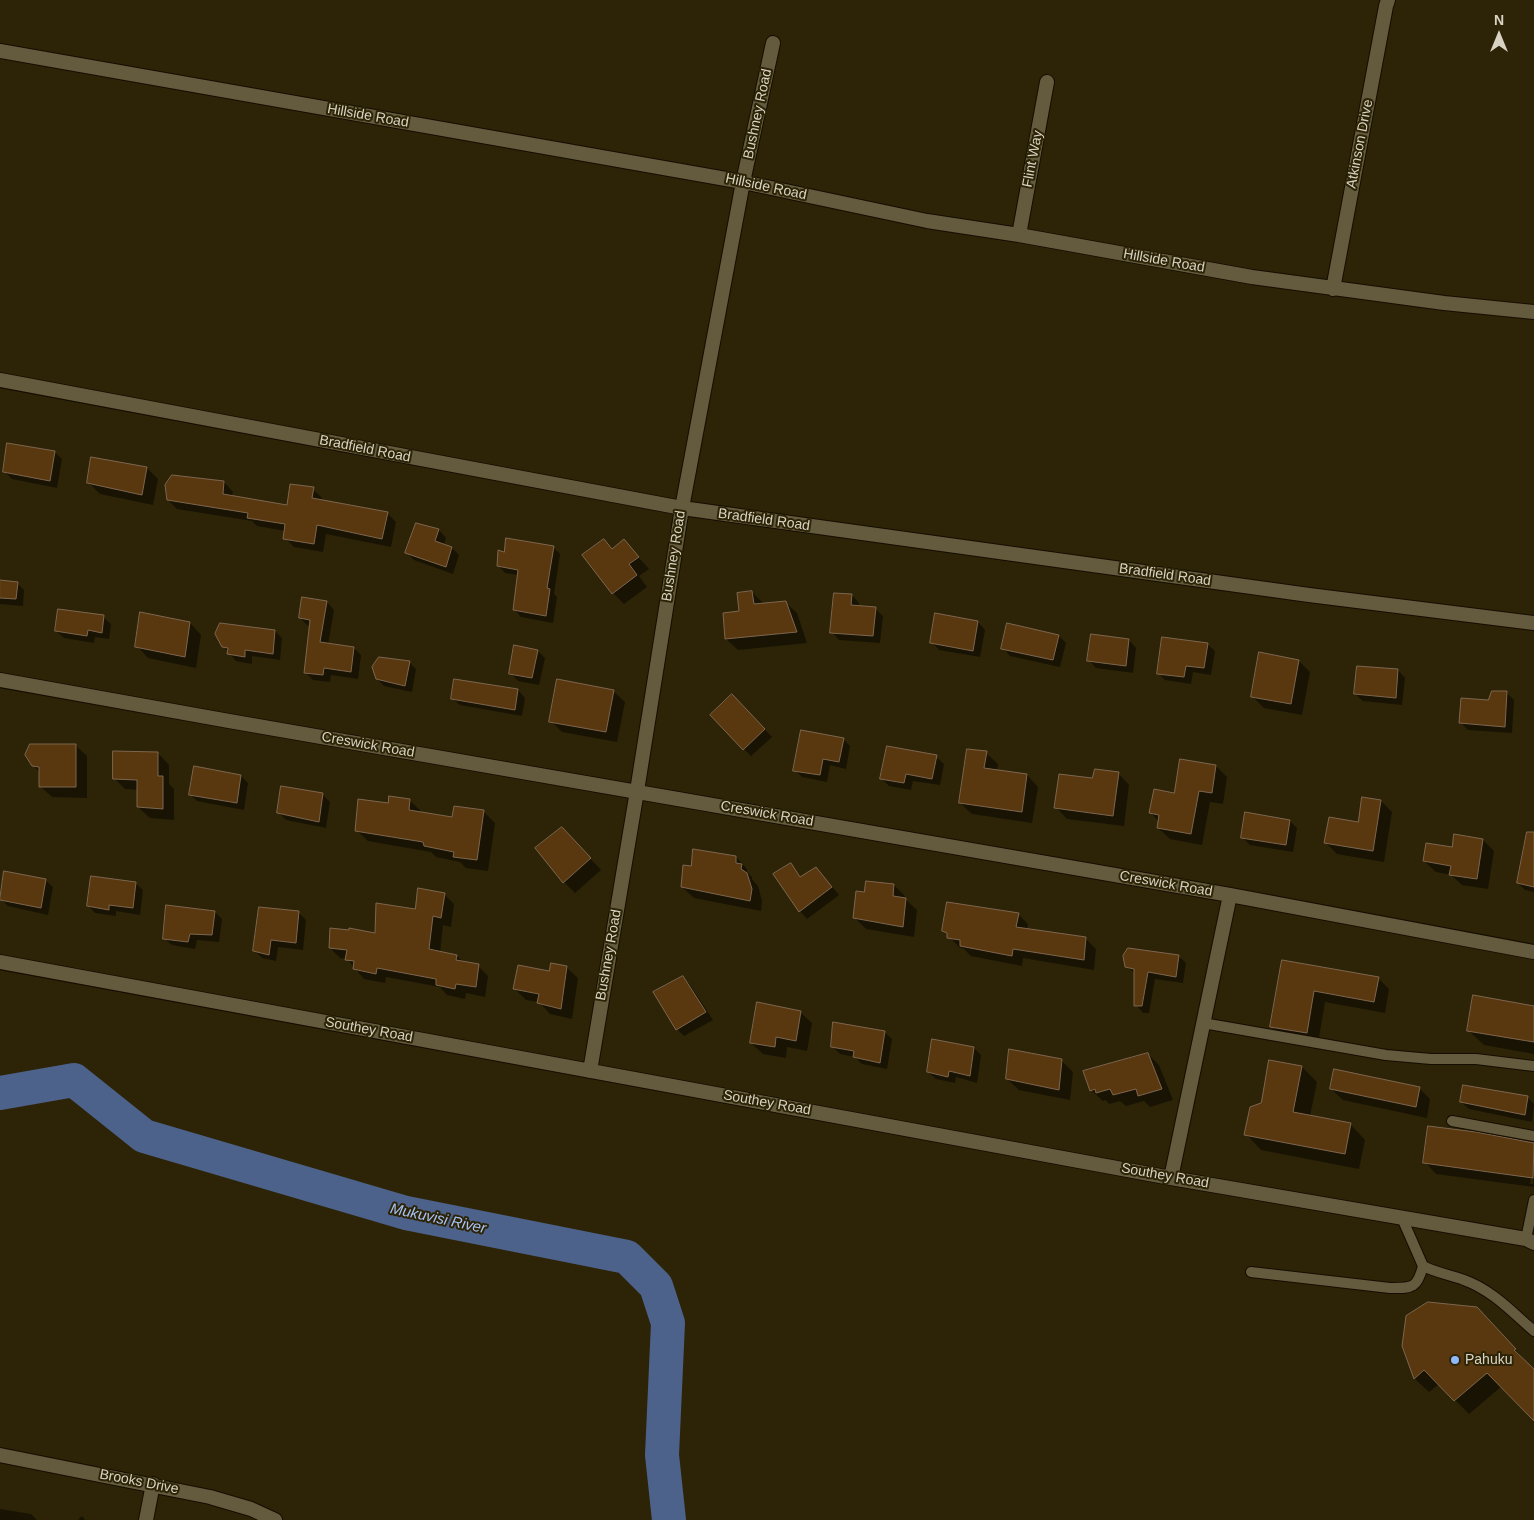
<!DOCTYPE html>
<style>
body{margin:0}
#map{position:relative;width:1534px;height:1520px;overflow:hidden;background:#2d2407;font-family:Arial,sans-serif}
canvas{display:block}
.north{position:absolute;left:1474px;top:10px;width:50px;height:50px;-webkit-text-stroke:4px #2d2407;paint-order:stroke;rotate:0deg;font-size:14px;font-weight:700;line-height:20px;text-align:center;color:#d8d3c2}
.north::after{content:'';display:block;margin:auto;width:18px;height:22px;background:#d8d3c2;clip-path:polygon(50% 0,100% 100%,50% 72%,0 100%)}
</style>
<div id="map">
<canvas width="1534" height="1520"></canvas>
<div class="north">N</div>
</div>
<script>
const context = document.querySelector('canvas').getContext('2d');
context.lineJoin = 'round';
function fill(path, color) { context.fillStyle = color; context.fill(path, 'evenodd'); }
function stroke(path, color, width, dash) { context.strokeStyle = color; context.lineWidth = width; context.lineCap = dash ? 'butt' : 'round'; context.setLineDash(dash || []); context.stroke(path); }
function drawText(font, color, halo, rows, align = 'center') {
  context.font = font + ' Arial,sans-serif'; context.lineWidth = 4; context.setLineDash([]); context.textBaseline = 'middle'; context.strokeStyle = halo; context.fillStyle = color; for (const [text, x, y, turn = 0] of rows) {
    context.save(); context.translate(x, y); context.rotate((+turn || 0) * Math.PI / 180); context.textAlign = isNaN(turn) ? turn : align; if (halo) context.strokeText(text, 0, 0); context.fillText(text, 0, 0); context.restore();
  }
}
fill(new Path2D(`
 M54,452L62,459L57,488L12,479L5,472Z
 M147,468L158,479L153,505L100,494L89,483Z
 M224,482L233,492L232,496L288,506L313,489L322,498V501L387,513L396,522L391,547L326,534L323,552L294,547L285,538V531L257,526L252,521L177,509L168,500Z
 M417,525L439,530L446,538L444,545L452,548L459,555L453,574L414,560L407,553Z
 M624,541L649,569L639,576L647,587L624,604L613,593V550Z
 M553,547L560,554L554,594L557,597L553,623L521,617L514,609L519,575L505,573L498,565L505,553Z
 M0,582L17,583L24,590L23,606L0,604Z
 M752,592L764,604L785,602L797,613L807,643L738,650L726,639Z
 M852,595L859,603V607L875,609L883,616L880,643L839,640L832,632Z
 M327,602L334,610L328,645L354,648L361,655L358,679L331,675L330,682L313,680L305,672L310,626L307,625L300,618Z
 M936,615L978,622L985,630L980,657L939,650L932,642Z
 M103,617L111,624L109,639L95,637L94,643L64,638L56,631Z
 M190,623L201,635L196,668L148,658L137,646Z
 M275,631L282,638L280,660L252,656V664L236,661L223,646Z
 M1059,636L1066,643L1060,667L1010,656L1003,648Z
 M1129,640L1136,648L1133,673L1096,668L1089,660Z
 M1207,644L1215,651L1211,675L1193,672L1191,684L1165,680L1158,673Z
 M538,651L545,658L539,685L518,681L511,673Z
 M1299,661L1310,672L1302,715L1264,708L1252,696Z
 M409,662L416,669L412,692L384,686L377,679Z
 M1398,670L1405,678L1402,705L1363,701L1355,694Z
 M518,690L525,698L522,716L460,705L452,698Z
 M613,691L625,702L617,742L562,732L551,721Z
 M1507,693L1514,700L1512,733L1468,730L1461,723L1489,701Z
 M732,696L772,737L751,756L744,749Z
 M843,739L850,746L846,769L830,765L827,782L802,777L795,770Z
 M75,745L87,756V798L52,797L40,786V773L33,765Z
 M158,753L169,765V784L174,789V820L150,818L138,807L139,790L125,789L114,778Z
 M986,753L998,764L997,771L1027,775L1038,787L1032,823L972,814L960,803Z
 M936,757L944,764L940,785L913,781L911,790L889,786L882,779Z
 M1216,766L1227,777L1223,804L1210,802L1202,845L1170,839L1158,828L1159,822L1151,813Z
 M1118,773L1129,785L1124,826L1067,819L1056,807L1092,780Z
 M241,776L248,783L244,810L197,801L190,794Z
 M322,794L330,802L326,828L286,820L279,813Z
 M409,800L421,811V813L452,818L483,811L495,823L488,871L466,868L460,862L436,857L431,852L368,841L356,830Z
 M1381,801L1392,812L1384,862L1337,854L1326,843L1359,823Z
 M1290,821L1297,828L1293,852L1250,845L1242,837Z
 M573,840L601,870L575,893L564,882Z
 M1483,840L1494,851L1488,889L1462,885L1451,875L1436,872L1424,861Z
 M1534,854V892L1525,890L1518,883Z
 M736,857L747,869V872L752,877V879L758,886L762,901L761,911L694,898L682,887L692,868Z
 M791,865L801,877L823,876L839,895L807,919L800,911Z
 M45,880L53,887L48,915L8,906L1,899Z
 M135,883L143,890L140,915L116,911V916L95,913L88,905Z
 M894,885L905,896V899L917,910L914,937L866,929L855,918L866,894Z
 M444,894L454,904L451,927L443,925L440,953L457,956L464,963L478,966L488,976L485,997L466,993L465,999L447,995L440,987L386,977L385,983L364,979L347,959L340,958L330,948L376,934Z
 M260,909L299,913L306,920L303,950L278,947L276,961L262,958L255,951Z
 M215,912L222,919L219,942L197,940L195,949L172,945L164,938Z
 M1018,914L1028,924L1027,930L1085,938L1096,949L1094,970L1023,958L1022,966L971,956L964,949L959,947L944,931Z
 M1178,956L1186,963L1183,983L1155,979L1149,1013H1143L1136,1005V974L1126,966Z
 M1283,961L1378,978L1389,989L1385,1013L1325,1002L1318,1044L1283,1038L1272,1026Z
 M566,967L578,978L572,1019L550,1014L539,1002L526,1000L514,988Z
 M683,977L690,985L713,1020L684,1036L677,1029Z
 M1534,1007V1054L1484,1045L1468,1030Z
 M800,1012L812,1023L807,1051L787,1047L786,1058L763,1054L751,1043Z
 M884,1032L892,1039L887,1069L862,1064L855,1057L840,1054L832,1046Z
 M974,1048L981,1055L977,1083L956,1077L955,1083L936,1079L928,1072Z
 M1148,1054L1159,1065L1173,1100L1150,1107L1144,1101L1126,1106L1120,1101L1109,1104L1106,1100L1103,1101L1091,1090Z
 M1062,1061L1073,1072L1070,1100L1019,1090L1007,1079Z
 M1302,1067L1317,1082L1310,1116L1350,1124L1365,1140L1359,1169L1261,1150L1246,1134L1262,1104Z
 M1464,1086L1528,1098L1534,1104L1532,1122L1469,1109L1461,1102Z
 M1419,1088L1430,1099L1427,1118L1343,1100L1331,1089Z
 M1534,1144V1158L1530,1184H1533L1534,1176V1187L1436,1174L1425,1162Z
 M1491,1322L1534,1371V1419L1502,1386L1469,1414L1439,1384L1429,1392L1415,1379L1403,1346Z
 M0,1509L31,1514L37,1520H0Z
 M82,1516L85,1520H78Z`), '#0007');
stroke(new Path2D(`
 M0,1093L74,1080L144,1136L406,1213L627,1257L656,1286L668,1323L662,1455L669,1520`), '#4d628b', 34);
const building = new Path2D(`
 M7,443L55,451L50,481L3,472Z
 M91,457L147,467L142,495L87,483Z
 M172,475L224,481L223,494L287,505L290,484L314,487L312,498L388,512L382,539L317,525L314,544L283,539L285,524L247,518L248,513L167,500L165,485Z
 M416,523L439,529L435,541L452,547L446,567L405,553Z
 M506,538L554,546L547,588L550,589L546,616L513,610L518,570L497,566L498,550L504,552Z
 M604,539L612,549L624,539L639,557L629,564L637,575L612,594L582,555Z
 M0,580L18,582L16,599L0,598Z
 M752,591L754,604L786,601L797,632L725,639L723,613L739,611L737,593Z
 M834,593L852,594L851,605L876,607L873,636L830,633Z
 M302,597L327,601L320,642L354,647L351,672L324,668L323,675L304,673L310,620L299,618Z
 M58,609L104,615L102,633L88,630L87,636L55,631Z
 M140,612L190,622L185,657L135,647Z
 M935,613L978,621L973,651L930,643Z
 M220,623L275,630L273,654L245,650V657L227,654L228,648L222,647L215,634Z
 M1007,623L1059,635L1053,660L1001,649Z
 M1091,634L1129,639L1126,666L1087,661Z
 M1162,637L1208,643L1204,668L1186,666L1184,677L1157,674Z
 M514,645L538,650L532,678L509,674Z
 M1259,652L1299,660L1291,704L1251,697Z
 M379,657L410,661L405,686L376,679L372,667Z
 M1357,666L1398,669L1396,698L1354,694Z
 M454,679L518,689L515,710L451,699Z
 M557,679L614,690L606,732L549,722Z
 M1492,691H1507L1505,727L1459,723L1461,698L1488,700Z
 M732,694L765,729L743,750L710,715Z
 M801,730L844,738L839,762L823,759L820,775L793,771Z
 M30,744H76V787H39V767L32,766L25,755Z
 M887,746L937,755L932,779L906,774L904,783L880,779Z
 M967,749L987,751L984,768L1027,774L1022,812L959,803Z
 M113,751L158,752V776H163V809L137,807V780L113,779Z
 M1180,759L1216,765L1212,793L1199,791L1191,834L1157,828L1159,815L1149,813L1154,789L1174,793Z
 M194,766L241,775L237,803L189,795Z
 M1095,769L1119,772L1113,816L1054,808L1059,774L1092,778Z
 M281,786L323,793L319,822L277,813Z
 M389,796L410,799L409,810L452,817L454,806L484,810L477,860L453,857L454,852L424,846L423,842L355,831L358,799L388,803Z
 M1362,797L1381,800L1373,851L1324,843L1329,817L1358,822Z
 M1245,812L1290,820L1286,845L1241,838Z
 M562,827L591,858L563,883L535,848Z
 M1527,832H1534V887L1517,883Z
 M1454,834L1483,839L1477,879L1449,875L1451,866L1423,861L1426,843L1452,847Z
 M693,849L736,856V863L742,864L741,869L747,873L752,889L750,901L681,887L683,865L691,866Z
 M791,863L800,877L816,867L832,887L799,912L773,874Z
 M4,871L46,879L41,908L0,900Z
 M91,876L136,882L133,908L109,905V910L87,906Z
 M866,881L894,884L893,896L906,898L903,927L853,918L856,891L864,892Z
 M418,888L445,893L441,918L433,916L429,949L457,955L456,960L479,964L476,987L456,984L455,989L436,985V979L377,968L376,974L353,969L354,961L345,960L347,950L329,948L330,928L349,930V928L375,933L376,903L415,909Z
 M947,902L1019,913L1016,927L1086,937L1084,960L1013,949L1012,956L960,946V940L947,938V933L942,931Z
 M166,905L215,911L212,935L190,934L188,942L163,939Z
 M259,907L299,911L296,943L271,940L269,955L253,951Z
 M1128,948L1179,955L1176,977L1148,972L1142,1006H1134V969L1125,967L1123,956Z
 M1282,960L1379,977L1374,1002L1314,991L1307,1033L1270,1027Z
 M551,963L567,966L561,1009L537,1003L539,994L513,989L518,965L549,971Z
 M683,976L706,1012L676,1030L653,992Z
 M1473,995L1534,1006V1042L1467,1031Z
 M757,1002L801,1011L796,1041L776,1037L775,1047L750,1043Z
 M833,1022L885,1031L880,1063L853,1057L854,1051L831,1047Z
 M932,1039L974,1047L970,1076L949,1071L948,1077L927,1072Z
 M1009,1049L1062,1059L1059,1090L1006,1079Z
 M1148,1053L1162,1089L1138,1096L1136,1089L1113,1095L1110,1089L1096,1093L1095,1089L1090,1091L1083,1071Z
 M1269,1060L1302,1066L1293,1112L1351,1123L1345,1154L1244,1135L1250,1107L1261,1103Z
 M1334,1069L1420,1087L1416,1107L1330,1089Z
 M1463,1085L1528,1096L1525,1115L1460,1102Z
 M1428,1126L1476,1132L1534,1143L1533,1178L1423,1163Z
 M1428,1302L1477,1307L1516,1349L1514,1350L1534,1369V1421L1487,1373L1454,1401L1424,1370L1414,1379L1402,1346L1406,1316Z`);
fill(building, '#593810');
stroke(building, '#7d664f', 1);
const service = new Path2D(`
 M1203,1023L1386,1055L1431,1059H1476L1534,1066
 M1452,1121L1534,1136
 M1402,1218L1423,1266C1437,1273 1451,1275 1464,1280C1492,1290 1512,1312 1534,1331
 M1526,1239L1534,1200
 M1251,1272L1390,1288C1412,1288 1417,1289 1423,1266`);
const minor = new Path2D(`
 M0,51L743,182L927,221L1019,235L1252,277L1444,303L1534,312
 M1019,235L1047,82
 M1333,289L1386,6L1388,0
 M0,380L682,508L1309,595L1534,623
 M0,680L229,721L1230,895L1534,952
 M0,962L1171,1178L1526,1239L1534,1243
 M590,1071L637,791L682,508L743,182L773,43
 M1171,1178L1230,895
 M0,1455L210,1497L251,1509L275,1520
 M146,1520L153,1484`);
stroke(service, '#150d00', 12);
stroke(minor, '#150d00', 16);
stroke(service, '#645a3d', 10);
stroke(minor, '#645a3d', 14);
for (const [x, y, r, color] of [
 [1455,1360,5,"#8fb8fd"]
]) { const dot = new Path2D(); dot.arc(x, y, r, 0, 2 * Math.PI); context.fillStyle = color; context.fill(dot); stroke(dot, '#2d2407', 2); }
drawText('14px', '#d8d3c2', '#2d2407', [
 ["Bushney Road",758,114,-78],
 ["Hillside Road",368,116,10],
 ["Atkinson Drive",1360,144,-79],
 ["Flint Way",1033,159,-79],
 ["Hillside Road",766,187,12],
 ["Hillside Road",1164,261,10],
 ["Bradfield Road",365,449,11],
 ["Bradfield Road",764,520,8],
 ["Bushney Road",674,556,-81],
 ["Bradfield Road",1165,575,8],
 ["Creswick Road",368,745,10],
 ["Creswick Road",767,814,10],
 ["Creswick Road",1166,884,10],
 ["Bushney Road",609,955,-80],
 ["Southey Road",369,1030,10],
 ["Southey Road",767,1103,10],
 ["Southey Road",1165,1176,10],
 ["Brooks Drive",139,1482,11]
]);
drawText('14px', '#d8d3c2', '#2d2407', [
 ["Pahuku",1465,1360]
], 'left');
drawText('italic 15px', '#a7c3f8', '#2d2407', [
 ["Mukuvisi River",438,1219,12]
]);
</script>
